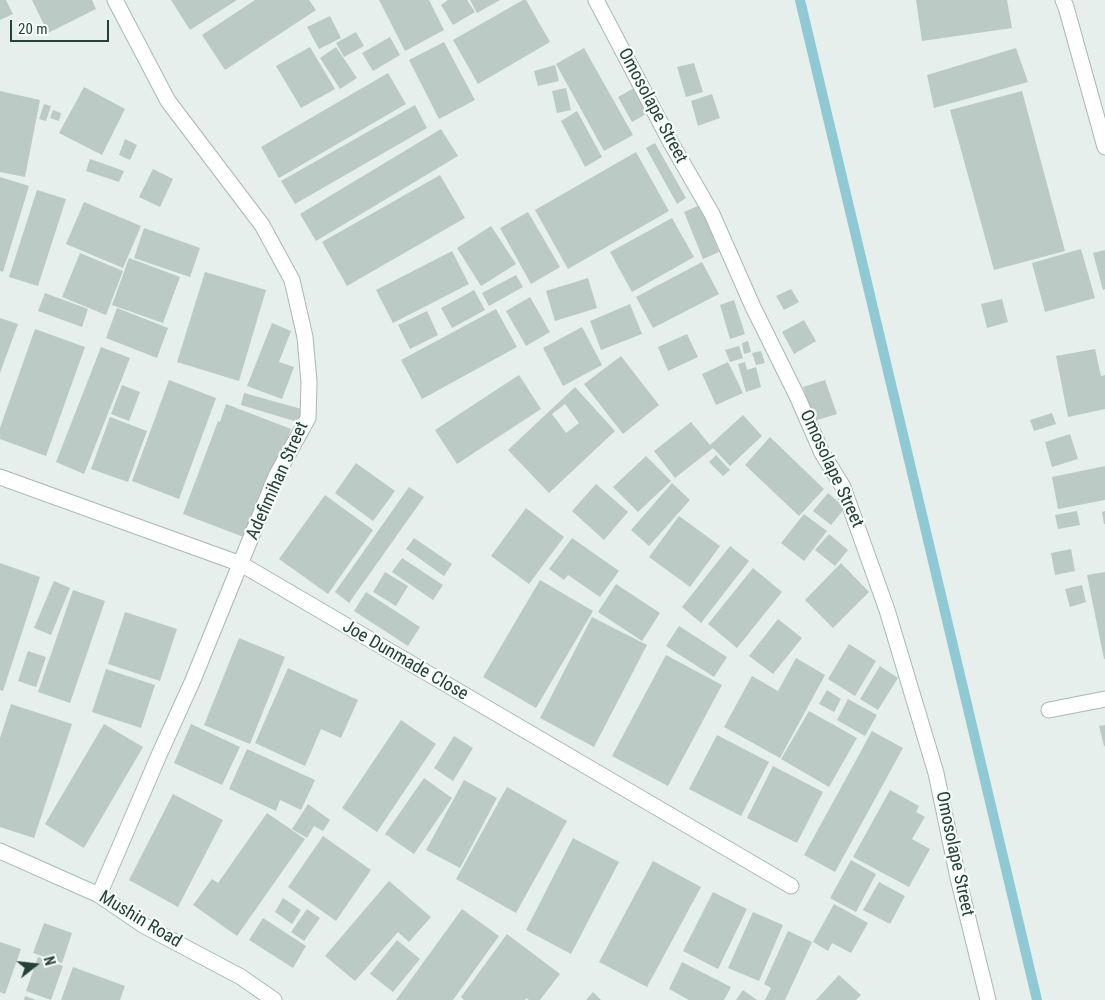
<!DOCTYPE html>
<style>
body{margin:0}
#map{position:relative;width:1105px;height:1000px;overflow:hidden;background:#e6efeb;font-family:"Roboto Condensed",sans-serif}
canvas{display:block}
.north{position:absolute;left:10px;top:940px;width:50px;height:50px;-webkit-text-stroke:4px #f7fbf9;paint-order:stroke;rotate:74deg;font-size:14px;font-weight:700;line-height:20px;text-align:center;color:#24423a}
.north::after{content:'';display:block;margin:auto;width:18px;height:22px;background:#24423a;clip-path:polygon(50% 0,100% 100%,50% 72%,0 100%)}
.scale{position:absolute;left:10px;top:20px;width:99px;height:22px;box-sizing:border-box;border:2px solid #24423a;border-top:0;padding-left:6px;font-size:15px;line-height:18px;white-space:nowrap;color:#24423a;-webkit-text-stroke:4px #f7fbf9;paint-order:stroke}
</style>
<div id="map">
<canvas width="1105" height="1000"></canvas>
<div class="north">N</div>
<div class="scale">20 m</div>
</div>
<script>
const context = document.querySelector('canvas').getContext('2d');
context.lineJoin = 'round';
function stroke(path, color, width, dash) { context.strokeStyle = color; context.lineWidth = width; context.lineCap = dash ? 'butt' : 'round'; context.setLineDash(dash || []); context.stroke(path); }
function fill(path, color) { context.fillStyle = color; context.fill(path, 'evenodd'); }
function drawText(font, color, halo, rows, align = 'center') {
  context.font = font + ' "Roboto Condensed",sans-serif'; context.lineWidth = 4.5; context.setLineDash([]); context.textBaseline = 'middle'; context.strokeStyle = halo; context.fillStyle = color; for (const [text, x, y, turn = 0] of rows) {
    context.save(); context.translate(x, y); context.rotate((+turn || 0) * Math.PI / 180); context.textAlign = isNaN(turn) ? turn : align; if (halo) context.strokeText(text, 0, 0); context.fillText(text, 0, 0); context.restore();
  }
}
stroke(new Path2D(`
 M800,0L1037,1000`), '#8ec9d4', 10);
fill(new Path2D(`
 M0,0H6L13,14L0,20Z
 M32,0H92L96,9L48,33Z
 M171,0H237L190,30Z
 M255,0H309L316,10L225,70L202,35Z
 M379,0H429L444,30L405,51Z
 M448,0H467L475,12L453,25L441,5Z
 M470,0H500L477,13Z
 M523,0H526L550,42L478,84L453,40Z
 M916,0H1007L1012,28L922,41Z
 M330,16L341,38L319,49L307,27Z
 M356,32L364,46L344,57L336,43Z
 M390,37L400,55L373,71L362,53Z
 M444,42L475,100L439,119L409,60Z
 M310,47L335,89L301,108L276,66Z
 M336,47L357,78L340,89L320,58Z
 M584,48L633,135L604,151L556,64Z
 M1016,48L1028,82L934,108L927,75Z
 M694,63L703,92L686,97L677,67Z
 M555,65L559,81L538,86L534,71Z
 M388,73L406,104L279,178L261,147Z
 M84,87L125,109L102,155L59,133Z
 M566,88L571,110L557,113L552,91Z
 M634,88L648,113L632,122L618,97Z
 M0,91L40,100L25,177L0,172Z
 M1022,91L1065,251L994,270L950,110Z
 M712,94L720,118L698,126L691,101Z
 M44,104L51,106L46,121L39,119Z
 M415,105L427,128L295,204L281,181Z
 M53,110L61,113L59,121L50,118Z
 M577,111L602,157L585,167L561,121Z
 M441,129L458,156L316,241L300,214Z
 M125,139L137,145L130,160L119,155Z
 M655,143L686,198L677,204L646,148Z
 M636,152L669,211L568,269L535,210Z
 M90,159L124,171L119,182L86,171Z
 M153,169L173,179L160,207L139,197Z
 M440,175L465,218L347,286L322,242Z
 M0,177L29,186L3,272L0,271Z
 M37,190L66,199L38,286L9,277Z
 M84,202L141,226L123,268L66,244Z
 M700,205L719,252L703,259L684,212Z
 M528,212L560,267L531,284L500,228Z
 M672,218L694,257L632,292L610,252Z
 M491,226L516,264L481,286L457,248Z
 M144,228L200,248L190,277L134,258Z
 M1081,249L1095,298L1045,312L1032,263Z
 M1105,250V289L1103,290L1093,253Z
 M452,251L469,284L393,323L376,290Z
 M80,253L123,271L106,315L62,297Z
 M129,258L180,277L163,323L112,305Z
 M702,262L719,294L653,328L636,297Z
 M205,272L266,290L239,381L177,362Z
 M516,275L523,287L489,306L482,293Z
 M588,278L597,308L555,321L546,291Z
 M791,289L799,302L784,310L776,296Z
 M474,290L485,310L452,328L441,308Z
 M45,293L88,309L82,327L38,311Z
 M530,297L550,332L526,346L506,311Z
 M1002,299L1008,322L987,328L981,304Z
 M734,300L745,334L730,339L720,305Z
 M630,304L642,334L601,350L590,321Z
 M117,308L168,328L157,358L106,338Z
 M496,309L517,347L422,399L401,360Z
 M427,311L438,335L410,349L398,325Z
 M0,318L18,324L0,373Z
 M804,320L816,341L794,354L782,332Z
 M272,323L291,331L279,362L294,367L282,399L247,386Z
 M582,327L602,365L563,386L543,348Z
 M35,329L85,347L46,456L0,439V428Z
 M687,334L698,357L668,371L658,347Z
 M748,341L751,352L744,354L742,343Z
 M739,346L743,358L730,362L725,350Z
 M101,347L130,358L84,474L56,462Z
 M1095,349L1101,376L1105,375V409L1068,417L1056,356Z
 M761,351L765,363L756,365L752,353Z
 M621,356L659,405L623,434L584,384Z
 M728,362L743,393L716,405L702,374Z
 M745,362L747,370L756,367L761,387L746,392L738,364Z
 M519,375L541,409L457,464L435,430Z
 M169,380L216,398L179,499L132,481Z
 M825,380L837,414L814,421L803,387Z
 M122,385L140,392L129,421L111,414Z
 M575,387L615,431L549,493L508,450ZM565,404L579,423L566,433L552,414Z
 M244,393L305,410L301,423L241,405Z
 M226,404L291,429L249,539L183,514L218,421L220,422Z
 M1052,413L1056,424L1034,431L1030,420Z
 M743,415L762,436L730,466L713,448L675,478L654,451L691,422L710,445Z
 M110,417L147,431L128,482L91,469Z
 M1070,434L1078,459L1052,467L1045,442Z
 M770,437L824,489L799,516L745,465Z
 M716,455L730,470L723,476L709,462Z
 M646,456L671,481L638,512L613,487Z
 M356,463L395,491L373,521L335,493Z
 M1105,466V500L1058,509L1052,477Z
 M672,483L690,500L649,546L631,530Z
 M596,484L628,512L604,540L572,511Z
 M409,487L424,497L349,603L335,592Z
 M828,493L845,508L831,525L813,511Z
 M325,495L373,530L328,594L279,559Z
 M526,508L564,537L529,584L491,556Z
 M1077,511L1080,525L1058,529L1055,515Z
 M1105,511V524H1104L1102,512Z
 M804,514L827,531L804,561L781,543Z
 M679,516L720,546L690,587L649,557Z
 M829,534L848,550L835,566L815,550Z
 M414,538L452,564L444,576L406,549Z
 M572,538L619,571L600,597L568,575L564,580L549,569Z
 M730,546L749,561L701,623L682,607Z
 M1071,549L1075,571L1055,575L1051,553Z
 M402,558L443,585L433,600L392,572Z
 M0,563L40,577L3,691L0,690Z
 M841,563L869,592L833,628L805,600Z
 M753,568L782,592L737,648L708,624Z
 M385,572L408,586L396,606L373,592Z
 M1105,572V659H1104L1087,575Z
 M540,580L593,611L536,708L483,677Z
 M54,581L70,588L51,635L34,628Z
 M616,584L660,613L642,641L598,612Z
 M1082,585L1086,602L1070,607L1065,589Z
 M73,590L105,601L70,703L38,692Z
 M366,592L420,627L408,646L354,611Z
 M125,612L177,629L160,681L108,664Z
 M592,617L647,645L594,747L540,718Z
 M778,619L802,638L773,674L749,656Z
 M679,626L727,657L714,677L666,646Z
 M239,638L285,657L250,744L204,725Z
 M849,644L876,661L855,696L828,679Z
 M28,651L46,657L36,687L18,681Z
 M666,655L722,685L668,786L612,756Z
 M796,658L825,675L780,758L724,727L752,676L778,691Z
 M880,666L898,678L878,710L860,699Z
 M288,668L358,700L341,738L321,729L305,766L255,743Z
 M106,669L155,685L141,728L92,712Z
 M827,690L841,699L834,712L819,704Z
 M848,699L877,715L865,736L837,720Z
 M11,704L72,724L34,838L0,827V738Z
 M809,711L857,738L829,787L781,759Z
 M401,720L436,744L377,832L342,808Z
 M104,724L143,747L84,848L45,824Z
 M191,724L240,747L222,785L174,763Z
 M1105,725V746H1104L1099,726Z
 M872,731L903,748L835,872L804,855Z
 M717,735L769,762L741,816L689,789Z
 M454,736L473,748L453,781L434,768Z
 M247,749L315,780L301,810L280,800L276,811L229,789Z
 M773,766L823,792L797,843L747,818Z
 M424,778L452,798L414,854L385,834Z
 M464,780L497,798L460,868L426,850Z
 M507,787L567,821L516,913L456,879Z
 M890,790L919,806L916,812L925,817L912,839L930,849L909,887L853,857Z
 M173,794L223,820L178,907L129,880Z
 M308,804L330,820L323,831L314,826L307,838L292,829Z
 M267,813L305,839L237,936L193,905L212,879L218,883Z
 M323,836L371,870L336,921L288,887Z
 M573,838L619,862L571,954L526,930Z
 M851,860L876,874L856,912L830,898Z
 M653,861L701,887L647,987L599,962Z
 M389,881L431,917L409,942L398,932L355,981L325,956Z
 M879,882L905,896L890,924L863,910Z
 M713,892L747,909L718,969L683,951Z
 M283,898L301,910L292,924L275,912Z
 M834,904L868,923L851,953L832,943L828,951L813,942Z
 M307,909L320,918L304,941L291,932Z
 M462,909L499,936L453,1000H396Z
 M753,912L783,925L759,981L728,968Z
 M263,918L306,946L293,968L249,940Z
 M44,923L72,933L62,963L33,953Z
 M788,931L812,942L785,1000H765L771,988L764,984Z
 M507,934L560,974L540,1000H529L526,998L525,1000H464L461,997Z
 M397,940L420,959L393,992L370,974Z
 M0,942L21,949L5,994L0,992Z
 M38,957L63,966L51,1000L26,991Z
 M682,962L731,987L724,1000H689L669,989Z
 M73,967L125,986L120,1000H61Z
 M839,975L861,995L856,1000H816Z
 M743,990L757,1000H736Z
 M593,992L601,1000H586Z
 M25,996L36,1000H24Z`), '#bbcac4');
const street = new Path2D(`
 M596,0L671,143L712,214L753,307L797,396L822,453L843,487L887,610L936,773L958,878L988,1000
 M1063,0L1066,7L1105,147
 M0,477L241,564L791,886
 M1049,710L1105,699
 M99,895L159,755L193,680L276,476L308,418L309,382L305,337L292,280L262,225L168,101L115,0`);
const secondary = new Path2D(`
 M0,851L99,895L143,925L241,977L274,1000`);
stroke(street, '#a8b8b2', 17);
stroke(secondary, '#a4bbb3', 17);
stroke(street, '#fff', 15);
stroke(secondary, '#fff', 15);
drawText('18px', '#24423a', '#f7fbf9', [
 ["Omosolape Street",652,106,62],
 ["Omosolape Street",831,469,65],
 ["Adefimihan Street",278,481,-66],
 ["Joe Dunmade Close",405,661,30],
 ["Omosolape Street",954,854,78],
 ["Mushin Road",140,920,31]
]);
</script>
